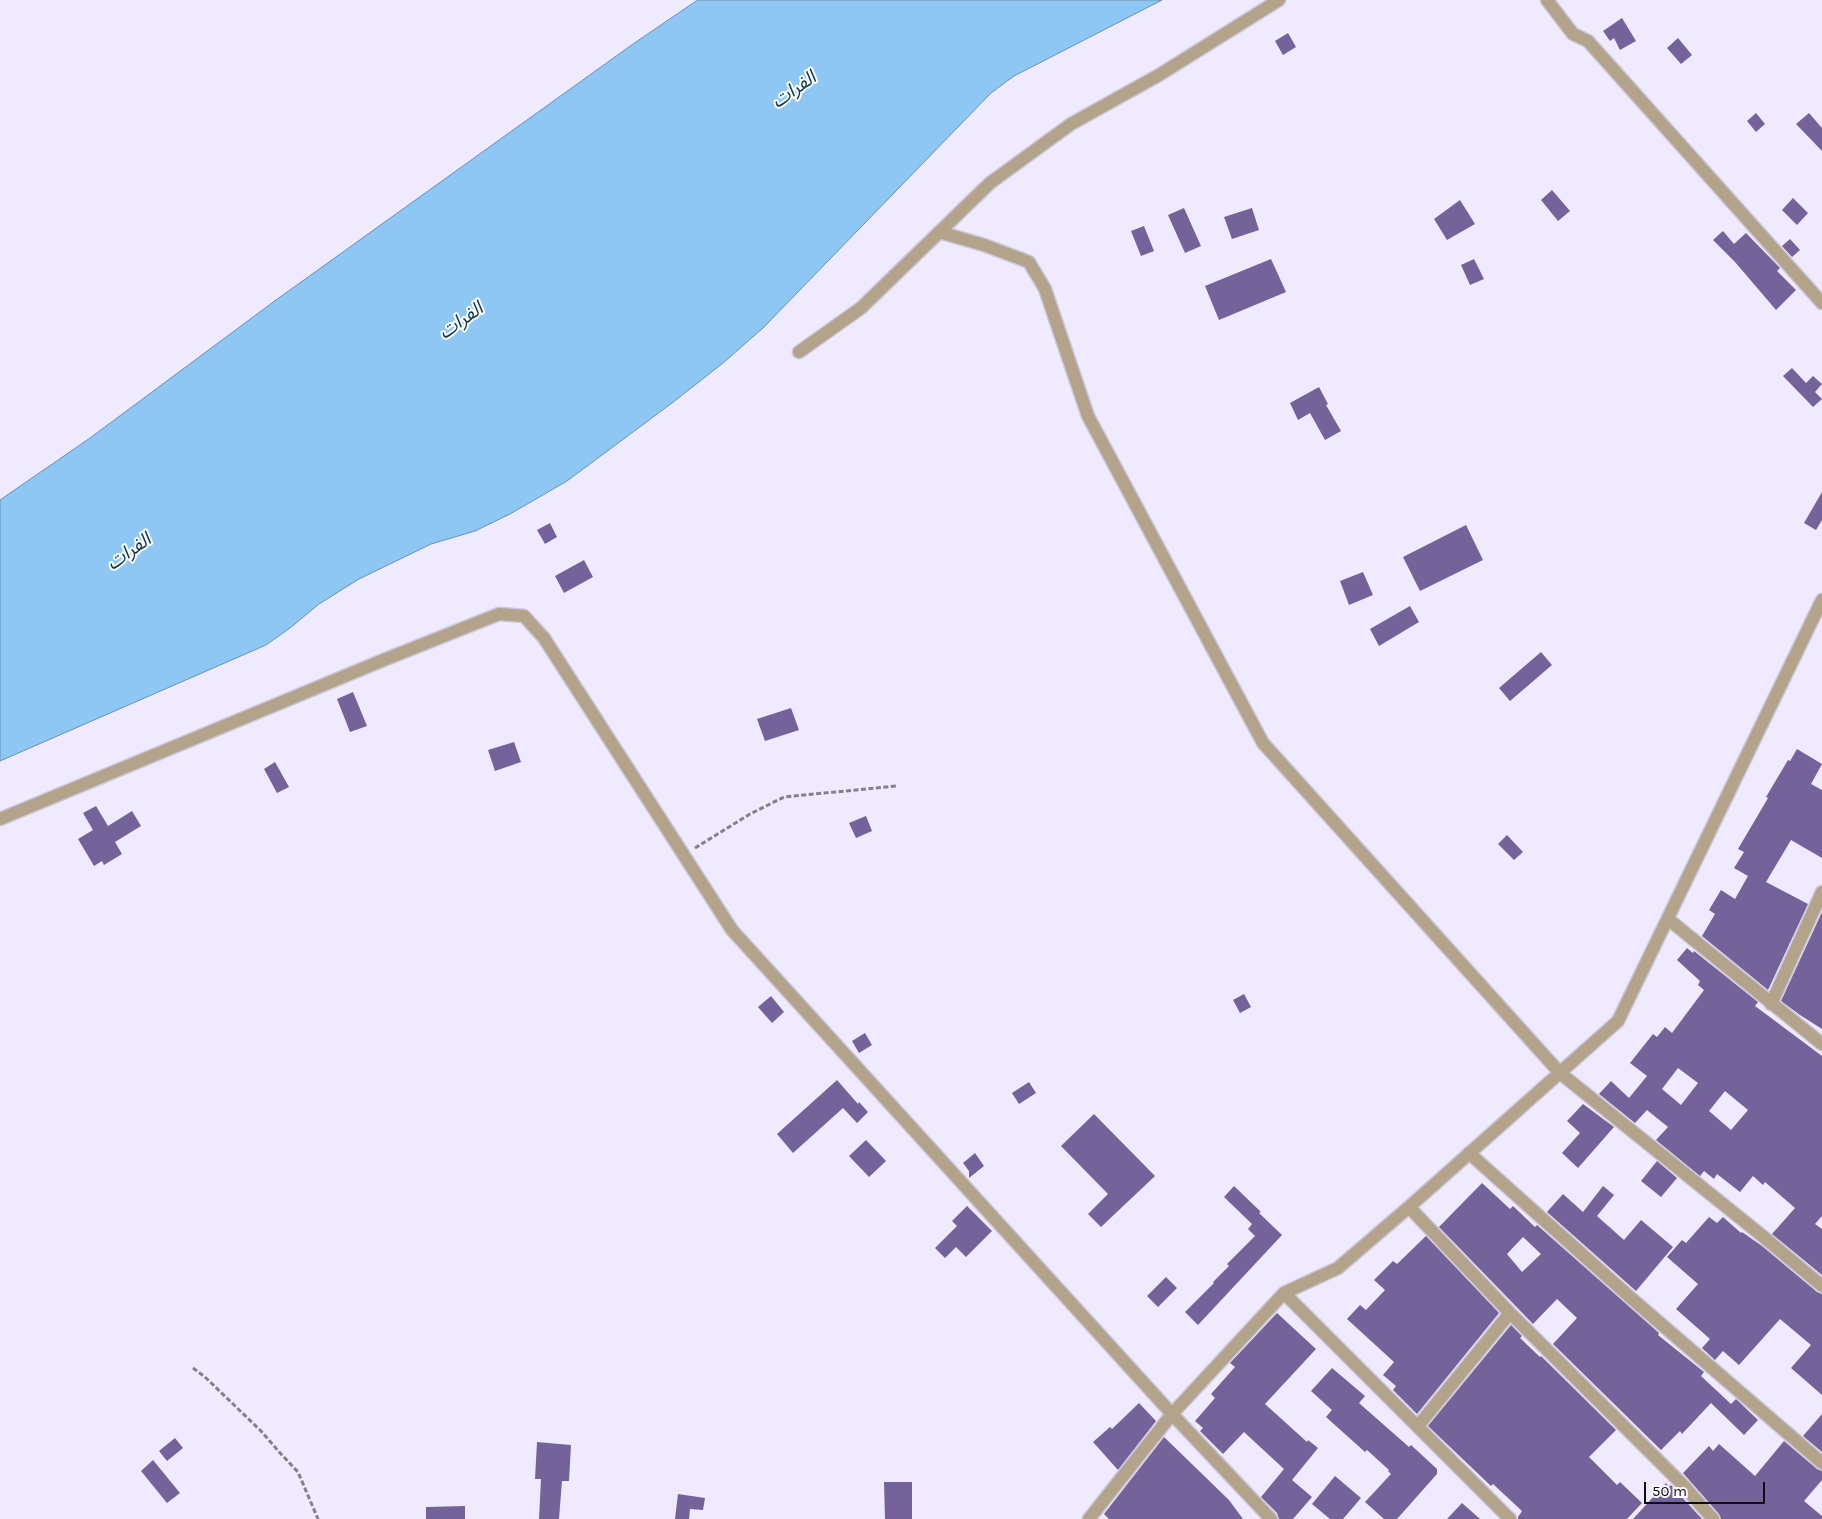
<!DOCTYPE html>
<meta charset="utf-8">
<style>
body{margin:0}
#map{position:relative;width:1822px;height:1519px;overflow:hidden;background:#efeafe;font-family:Karla,sans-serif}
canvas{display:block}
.scale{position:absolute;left:1644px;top:1482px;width:121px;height:22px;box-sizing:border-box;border:2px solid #0f0c17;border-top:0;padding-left:6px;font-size:15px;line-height:18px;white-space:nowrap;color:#0f0c17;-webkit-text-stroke:4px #fafafa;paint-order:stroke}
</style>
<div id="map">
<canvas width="1822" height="1519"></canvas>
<div class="scale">50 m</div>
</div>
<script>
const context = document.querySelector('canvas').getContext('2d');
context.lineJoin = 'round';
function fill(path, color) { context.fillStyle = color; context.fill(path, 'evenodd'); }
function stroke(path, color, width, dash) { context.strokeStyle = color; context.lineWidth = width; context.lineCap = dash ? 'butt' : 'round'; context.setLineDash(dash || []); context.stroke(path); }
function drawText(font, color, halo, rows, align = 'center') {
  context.font = font + ' Karla,"Noto Sans Arabic",sans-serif'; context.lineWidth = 4; context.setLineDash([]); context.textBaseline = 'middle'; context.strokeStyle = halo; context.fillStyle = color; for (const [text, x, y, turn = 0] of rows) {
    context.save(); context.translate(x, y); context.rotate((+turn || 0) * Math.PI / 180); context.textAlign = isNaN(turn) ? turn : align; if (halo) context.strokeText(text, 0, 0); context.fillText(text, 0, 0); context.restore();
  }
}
const water = new Path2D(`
 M698,0H1162L1014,76L991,93L763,328L723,363L672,403L567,481L510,514L475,531L431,544L359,579L319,604L290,628L266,645L0,761V500L90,438L276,300L633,44Z`);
fill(water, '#8fc7f4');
stroke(water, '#698fb2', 1);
fill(new Path2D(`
 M1622,18L1636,41L1620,50L1614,38L1610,41L1603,31Z
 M1288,33L1296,47L1283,55L1275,41Z
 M1678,38L1692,55L1681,64L1667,48Z
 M1756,113L1765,124L1756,132L1747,121Z
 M1809,113L1822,128V151L1796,124Z
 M1552,190L1570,211L1558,221L1541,200Z
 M1793,198L1808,213L1797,225L1782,210Z
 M1460,200L1475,224L1447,240L1434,219Z
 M1184,208L1201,246L1185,253L1168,215Z
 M1252,208L1259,230L1232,239L1224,217Z
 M1144,226L1154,251L1141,256L1131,231Z
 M1723,231L1734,244L1746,233L1780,268L1777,271L1796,290L1776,310L1735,262L1713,240Z
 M1790,239L1800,250L1792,257L1782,246Z
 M1271,259L1286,292L1219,320L1205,286Z
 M1474,259L1484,279L1470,285L1461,265Z
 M1792,368L1806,383L1813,376L1822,384L1815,392L1822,399L1813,407L1783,376Z
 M1319,387L1328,404L1326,405L1341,431L1325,440L1310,413L1298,420L1290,403Z
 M1822,492V520L1816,530L1804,523Z
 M550,523L557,537L545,544L537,530Z
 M1466,525L1483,560L1420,591L1403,557Z
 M584,560L593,577L564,593L555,576Z
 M1363,572L1373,595L1349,605L1340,581Z
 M1410,606L1419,622L1379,646L1370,629Z
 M1541,652L1552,665L1510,701L1499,688Z
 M353,692L367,726L350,732L337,699Z
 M791,708L799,730L765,741L757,719Z
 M514,742L521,762L495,771L488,750Z
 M1797,749L1822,764L1811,784L1822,790V858L1791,840L1766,882L1808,904L1768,990L1702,936L1715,914L1709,910L1721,890L1735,899L1748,876L1734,868L1744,852L1738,849L1768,798L1766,797L1788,760L1790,761Z
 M275,762L289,787L277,793L264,769Z
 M96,806L108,826L132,811L141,826L115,842L122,854L104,865L102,861L94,866L78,839L93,830L83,813Z
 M866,816L872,831L856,838L849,823Z
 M1507,835L1523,852L1514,860L1498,844Z
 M1822,912V1029L1800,1015L1781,1001Z
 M1687,948L1693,953L1694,951L1758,1002L1755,1006L1822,1056V1216L1815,1224L1822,1229V1275L1772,1234L1795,1208L1765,1182L1763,1185L1753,1176L1740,1192L1717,1174L1714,1179L1704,1171L1700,1176L1656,1140L1668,1127L1647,1110L1635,1123L1599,1094L1611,1081L1629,1098L1647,1076L1630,1063L1653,1034L1657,1037L1665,1027L1672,1033L1704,990L1698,985L1700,981L1677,960ZM1678,1068L1698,1083L1681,1105L1662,1089ZM1725,1091L1748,1110L1731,1130L1709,1111Z
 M1244,994L1251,1007L1240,1013L1233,1000Z
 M771,996L784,1012L772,1023L758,1007Z
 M865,1033L872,1045L859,1053L852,1041Z
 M837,1080L858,1104L859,1102L868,1112L857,1123L843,1108L793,1153L777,1134Z
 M1029,1082L1036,1093L1019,1104L1012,1093Z
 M1583,1104L1614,1127L1578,1168L1562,1153L1580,1133L1567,1121Z
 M1094,1114L1155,1176L1101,1227L1088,1214L1108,1194L1061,1146Z
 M866,1140L886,1161L869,1177L849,1156Z
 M975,1153L984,1166L969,1178V1171L963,1163Z
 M1657,1161L1677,1178L1661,1197L1641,1181Z
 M1482,1183L1510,1209L1513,1206L1535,1227L1537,1225L1659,1333L1658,1335L1704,1372L1701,1376L1731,1404L1736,1399L1758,1420L1744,1435L1711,1403L1682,1434L1680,1431L1661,1450L1553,1344L1577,1318L1557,1299L1533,1324L1439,1227ZM1523,1237L1541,1254L1522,1272L1507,1254Z
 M1234,1186L1261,1212L1259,1213L1282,1235L1198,1325L1185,1312L1214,1283L1213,1282L1229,1266L1227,1264L1255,1236L1248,1229L1252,1224L1224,1197Z
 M1603,1186L1614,1195L1597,1216L1624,1240L1641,1220L1673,1247L1636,1291L1547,1212L1563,1194L1583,1212Z
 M967,1206L992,1231L966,1257L956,1247L945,1258L935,1248L957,1226L952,1221Z
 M1709,1217L1717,1223L1723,1217L1741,1233L1742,1232L1762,1246L1817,1292L1822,1294V1395L1791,1368L1811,1345L1780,1319L1739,1365L1723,1351L1715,1360L1702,1348L1710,1339L1676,1309L1698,1284L1667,1257L1682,1240L1686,1243Z
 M1426,1236L1499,1313L1417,1414L1393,1390L1396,1386L1383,1375L1394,1362L1347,1319L1360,1305L1366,1310L1385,1290L1374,1280L1393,1261L1397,1264Z
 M1166,1277L1177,1288L1158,1307L1147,1296Z
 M1277,1313L1316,1349L1265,1404L1307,1442L1308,1440L1318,1448L1292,1480L1312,1497L1293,1519H1279L1277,1513L1261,1497L1284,1469L1244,1432L1223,1454L1200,1431L1203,1428L1195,1421L1215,1398L1211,1394L1235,1367L1230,1363Z
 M1511,1325L1522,1336L1520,1338L1540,1357L1541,1356L1616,1430L1589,1457L1617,1485L1620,1482L1642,1503L1627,1519H1518V1517L1522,1511L1493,1484L1491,1486L1428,1426Z
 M1332,1368L1365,1396L1359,1403L1409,1447L1411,1445L1437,1469V1474L1397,1519H1384L1365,1502L1391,1474L1388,1471L1389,1470L1367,1450L1365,1452L1326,1417L1332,1410L1311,1391Z
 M1139,1403L1156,1421L1118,1470L1093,1442L1110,1427L1112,1429Z
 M1822,1414V1452L1803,1436Z
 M1164,1437L1229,1500L1243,1519H1109L1104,1514Z
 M175,1438L183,1448L167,1461L159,1451Z
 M1784,1441L1817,1469L1822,1471V1480L1804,1501L1822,1516V1519H1721L1719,1514L1683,1473L1709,1446L1713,1451L1719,1444L1755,1476Z
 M537,1442L571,1445L569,1481H562L559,1519H539L541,1479H535Z
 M153,1460L180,1493L167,1503L141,1471Z
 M1335,1476L1361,1498L1343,1519H1330L1312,1504Z
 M884,1482H912V1519H885Z
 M1666,1483L1669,1487L1671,1485L1702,1519H1633Z
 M678,1494L705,1498L703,1510L690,1509L689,1519H675Z
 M1462,1503L1480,1519H1447Z
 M465,1506V1519H426V1507Z`), '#74629a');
const street = new Path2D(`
 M1547,0L1573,34L1588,41L1822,303
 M939,232L984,245L1029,262L1045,289L1088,416L1263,743L1560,1073L1760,1234L1822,1286
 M799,352L861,308L990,183L1071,124L1159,75L1279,0
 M0,819L386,659L499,614L524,616L544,638L732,930L1172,1414L1271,1519
 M1668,919L1822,1044
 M1771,1004L1822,892
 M1469,1153L1631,1298L1822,1463
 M1409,1207L1510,1313L1683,1485L1713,1519
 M1284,1293L1510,1519
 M1418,1426L1510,1313
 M1089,1519L1172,1414L1284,1293L1338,1268L1409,1207L1618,1021L1822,600`);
stroke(street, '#cbc6d9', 15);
stroke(new Path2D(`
 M695,848L750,814L784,797L896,786
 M193,1368L205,1377L261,1431L281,1454L298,1472L318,1519`), '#837f8f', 3, [5, 2.5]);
stroke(street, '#b2a38a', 12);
drawText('italic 19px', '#0d3856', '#fafafa', [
 ["الفرات",794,90,-35],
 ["الفرات",461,321,-35],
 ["الفرات",129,552,-35]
]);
</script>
